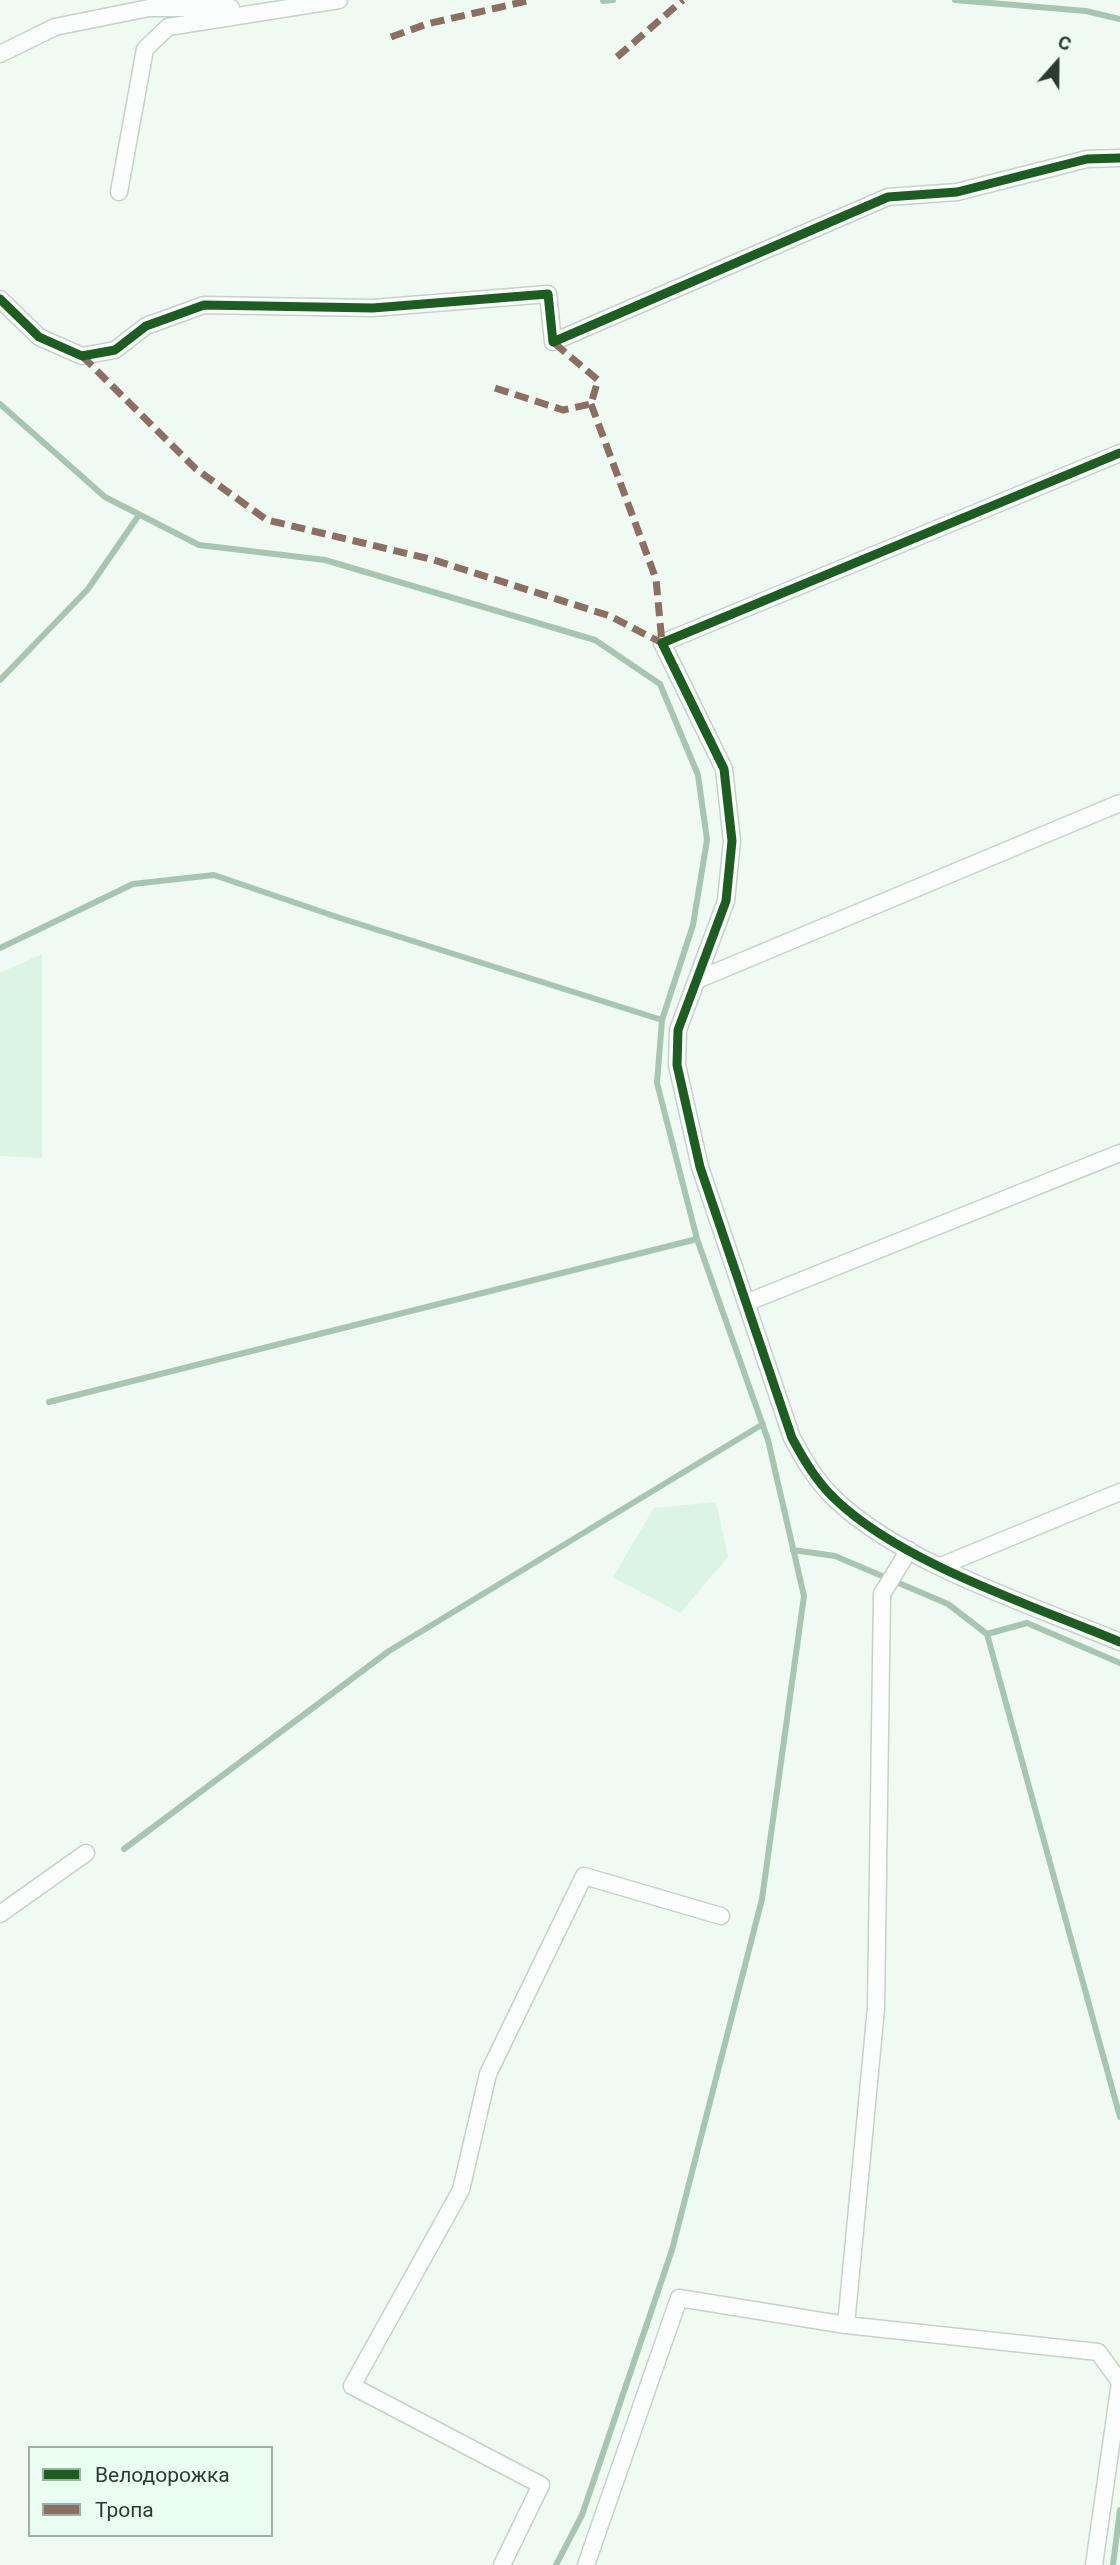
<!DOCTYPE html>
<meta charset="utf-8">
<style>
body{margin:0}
#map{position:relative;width:1120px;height:2565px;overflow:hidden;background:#eefaf2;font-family:Roboto,sans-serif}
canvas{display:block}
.legend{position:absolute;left:28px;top:2446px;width:245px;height:91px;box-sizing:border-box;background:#eafef1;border:2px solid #9eb0a5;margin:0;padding:9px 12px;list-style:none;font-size:21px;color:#2d3a32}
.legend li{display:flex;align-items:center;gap:14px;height:35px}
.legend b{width:35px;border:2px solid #9eb0a5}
.north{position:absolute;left:1022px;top:28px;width:70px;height:70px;-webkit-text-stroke:5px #eafef1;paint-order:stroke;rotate:21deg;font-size:19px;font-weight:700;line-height:28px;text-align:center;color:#2d3a32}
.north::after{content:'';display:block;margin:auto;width:24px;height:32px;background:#2d3a32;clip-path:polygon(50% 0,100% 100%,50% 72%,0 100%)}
</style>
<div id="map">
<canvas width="1120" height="2565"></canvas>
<ul class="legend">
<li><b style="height:9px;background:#1b5e20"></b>Велодорожка</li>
<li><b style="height:9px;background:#8d6e63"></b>Тропа</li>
</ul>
<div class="north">С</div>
</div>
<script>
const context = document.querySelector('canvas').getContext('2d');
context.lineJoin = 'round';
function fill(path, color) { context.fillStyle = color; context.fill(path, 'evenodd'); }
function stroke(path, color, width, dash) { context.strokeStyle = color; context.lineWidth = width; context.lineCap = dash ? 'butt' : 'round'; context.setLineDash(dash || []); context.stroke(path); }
fill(new Path2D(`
 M42,954V1158L0,1156V973Z
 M716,1502L728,1557L680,1613L613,1577L654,1508Z`), '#dbf4e4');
stroke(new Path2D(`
 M955,0L1086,11L1120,19
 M603,1L613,0
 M0,404L105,497L199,545L325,560L595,640L660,684L698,775L707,840L693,925L662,1020L657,1083L697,1239L768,1440L804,1596L762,1899L672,2250L582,2515L556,2565
 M0,680L88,589L139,515
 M0,948L133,884L214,875L340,918L662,1020
 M49,1402L697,1239
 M793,1550L835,1556L948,1604L987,1634L1120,2117
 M987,1634L1027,1623L1120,1663
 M124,1849L389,1651L763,1424
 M1113,2565L1120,2510`), '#a7c6b2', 6);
const minor = new Path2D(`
 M0,54L55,27L149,8H231
 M119,192L145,49L168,27L339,0
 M0,299L39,337L82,356L115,350L146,326L204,305L373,308L548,294L553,342L888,197L957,192L1087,159L1120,158
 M1120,453L662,643L724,769L732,841L726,901L678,1030L677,1065L700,1167L792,1438C804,1460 816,1481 835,1499C901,1563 1034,1606 1120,1642
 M697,980L1120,803
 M748,1302L1120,1153
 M941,1566L1120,1492
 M0,1914L86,1853
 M846,2325L876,2008L882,1594L909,1550
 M502,2565L541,2485L352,2386L461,2190L488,2074L584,1876L721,1916
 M586,2565L679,2298L846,2325L1098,2352L1120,2382L1094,2565`);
stroke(minor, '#c6d1ca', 19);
stroke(minor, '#fcfefd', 16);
stroke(new Path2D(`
 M391,37L427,24L531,0
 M617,57L683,0
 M82,356L196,469L267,520L434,560L610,616L662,643
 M495,388L563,410L591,404L598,380L553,342
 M591,404L656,579L662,643`), '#8d6e63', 7, [14, 7]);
stroke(new Path2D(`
 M0,299L39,337L82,356L115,350L146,326L204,305L373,308L548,294L553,342L888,197L957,192L1087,159L1120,158
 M1120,453L662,643L724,769L732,841L726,901L678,1030L677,1065L700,1167L792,1438C804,1460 816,1481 835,1499C901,1563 1034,1606 1120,1642`), '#1b5e20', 9);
</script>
